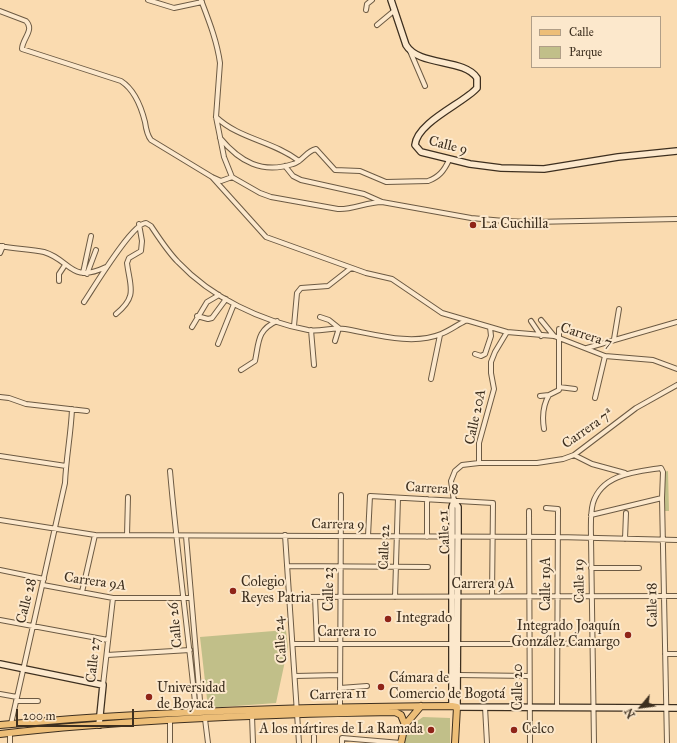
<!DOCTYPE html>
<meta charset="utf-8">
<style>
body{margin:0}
#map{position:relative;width:677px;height:743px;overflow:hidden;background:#fadbb0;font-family:"IM FELL Great Primer",serif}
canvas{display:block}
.legend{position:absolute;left:531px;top:16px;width:130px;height:52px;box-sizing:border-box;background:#fce8cc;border:1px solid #b09e87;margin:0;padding:5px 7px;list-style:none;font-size:12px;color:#3d2f1f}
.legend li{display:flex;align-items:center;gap:8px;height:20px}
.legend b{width:20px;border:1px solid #b09e87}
.north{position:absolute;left:621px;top:687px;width:40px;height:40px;-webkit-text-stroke:3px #fce8cc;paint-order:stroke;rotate:241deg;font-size:11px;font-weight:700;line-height:16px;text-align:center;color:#3d2f1f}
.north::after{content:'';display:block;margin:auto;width:14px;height:18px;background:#3d2f1f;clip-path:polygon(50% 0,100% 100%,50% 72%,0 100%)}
.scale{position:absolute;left:16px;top:709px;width:118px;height:18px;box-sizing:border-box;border:2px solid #3d2f1f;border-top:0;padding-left:5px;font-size:12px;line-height:14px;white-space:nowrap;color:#3d2f1f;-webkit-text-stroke:3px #fce8cc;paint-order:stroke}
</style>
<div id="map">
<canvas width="677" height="743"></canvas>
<ul class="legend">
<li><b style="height:5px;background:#edbe78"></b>Calle</li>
<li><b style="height:11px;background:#c1bf89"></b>Parque</li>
</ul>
<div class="north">N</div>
<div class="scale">200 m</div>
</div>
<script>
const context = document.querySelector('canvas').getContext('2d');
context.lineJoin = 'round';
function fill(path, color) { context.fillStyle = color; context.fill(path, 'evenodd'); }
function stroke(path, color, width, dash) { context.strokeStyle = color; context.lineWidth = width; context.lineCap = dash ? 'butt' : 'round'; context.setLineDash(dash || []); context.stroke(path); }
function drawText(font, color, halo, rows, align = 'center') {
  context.font = font + ' "IM FELL Great Primer",serif'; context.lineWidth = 4; context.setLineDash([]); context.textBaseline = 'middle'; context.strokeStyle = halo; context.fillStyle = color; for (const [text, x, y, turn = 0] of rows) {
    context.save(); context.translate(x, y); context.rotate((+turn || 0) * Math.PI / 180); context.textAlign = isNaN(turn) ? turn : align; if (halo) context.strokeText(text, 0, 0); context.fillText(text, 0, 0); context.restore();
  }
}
fill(new Path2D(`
 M668,471L669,511H663L664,472Z
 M286,630L288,647L276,703L208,708L200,637Z
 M423,717L450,718V743H404C404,732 413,723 423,717Z`), '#c1bf89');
const street = new Path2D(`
 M148,0L174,8L202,2
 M201,0C209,21 217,41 220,63L216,117L224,157L232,177L260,193L271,197L338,209C352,210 367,202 382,202L471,218L504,221L532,222L677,219
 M366,10L367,4L372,0
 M0,11L26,21C35,30 22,39 22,49L121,81C135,90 141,106 145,122C146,129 147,135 151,140L212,177L221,181L232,177
 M377,25L395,10
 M410,51L425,86
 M216,117C239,139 273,141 299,161
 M220,138C240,162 262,174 293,164C302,162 306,151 316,149L335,170L360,171L386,182L428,181C439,177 444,171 449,160
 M285,166L293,176L301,180L364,194L382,202
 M212,177L266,237L366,273L392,279L442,313L507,332L554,336L605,356L653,360L677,369
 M0,246C14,249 29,249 44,252C71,260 70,284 106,267
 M0,253L3,246
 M83,273L91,236
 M87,274L96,250
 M59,281V274L65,265
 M84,302C93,289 132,223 146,223L151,226C159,238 168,252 178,262C212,298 261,321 308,330C320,332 333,327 345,329C374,334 412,346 441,334C449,331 457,325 465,321
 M116,314C138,296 130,287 127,263L129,258L141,251L142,241L139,224
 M197,316L208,319L212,318L226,299
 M320,317L329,320L339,328L335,341
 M541,320L554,336
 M531,321L541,336
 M294,326L297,293L301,288L328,286L351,268
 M192,327L207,302L219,295
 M311,330L314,365
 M614,339L619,309
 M218,344L234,304
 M587,348L677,322
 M475,354L481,356L485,354L491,336L490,327
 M241,370L255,361C259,342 257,330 277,321
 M431,379L440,335
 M559,387L575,389
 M540,396L549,395L559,390V329
 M0,397L9,398L26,404L87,411
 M595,398L605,356
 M544,429C542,417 543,405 549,395
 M574,455L592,464L625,473
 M0,456L66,466
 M479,463V443L494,389L491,373V362L495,352L507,332
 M170,471C177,552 188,632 196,712
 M427,499V537
 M454,501L451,481L455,471L462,465L479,463H537L563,459L574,455L636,408L677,385
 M546,508L558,509L557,707
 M529,511L530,743
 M591,515L662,498
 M0,520L95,535L558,537L677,540
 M127,535L128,497
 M285,535L299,743
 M186,536L201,712
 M368,536L370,496L493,503L492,596
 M625,539L626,513
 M287,566L428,567
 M591,568H639
 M0,570L44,579
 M43,585L113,598H191
 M82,592L95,535
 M289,597L677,596
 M315,597L317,644
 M395,597L398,498
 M0,620L108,640
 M293,644H558L593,642
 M665,654H677
 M107,655L190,650
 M458,675L529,676
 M295,676L340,675
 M103,685L113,598
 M340,688L367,686
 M0,694L17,697
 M16,701H38
 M340,706L341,495
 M485,707L487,743
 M252,716L253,743
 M205,719L208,743
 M170,721V743
 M11,724L65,483C66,458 71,434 72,409
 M10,733V743
 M314,736V743
 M342,743V738L401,743
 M594,743L591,538C591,527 590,514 593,503C602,474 635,472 661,468L663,472L662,498L667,743`);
const secondary = new Path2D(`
 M391,0L406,45C419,67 464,58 477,78V88C464,103 417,122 415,145L421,152L470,164L501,168L544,169L618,157L677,151
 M454,501L458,507V534L457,707L677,708
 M0,664L103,685L99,725
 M452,706V507L454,501`);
const primary = new Path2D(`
 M0,725C150,711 301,707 452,706L457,707L455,743
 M405,725L421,706
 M0,734C131,719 264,714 395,712L401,715L405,725L401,743`);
stroke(street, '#6c5a43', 6);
stroke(secondary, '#3d2f1f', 8);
stroke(primary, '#3d2f1f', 8);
stroke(street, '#fce8cc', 4);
stroke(secondary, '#fce8cc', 5.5);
stroke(primary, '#edbe78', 6);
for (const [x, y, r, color] of [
 [473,225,4,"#8f2418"],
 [233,591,4,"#8f2418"],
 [388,619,4,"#8f2418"],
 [628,635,4,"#8f2418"],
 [381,687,4,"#8f2418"],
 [149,697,4,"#8f2418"],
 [431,730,4,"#8f2418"],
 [514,730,4,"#8f2418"]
]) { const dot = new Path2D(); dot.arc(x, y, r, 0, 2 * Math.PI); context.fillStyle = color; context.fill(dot); stroke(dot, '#fce8cc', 1.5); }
drawText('14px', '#3d2f1f', '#fce8cc', [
 ["Calle 9",448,146,14],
 ["Carrera 7",586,336,18],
 ["Calle 20A",476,417,-78],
 ["Carrera 7ª",588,429,-35],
 ["Carrera 8",432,489,3],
 ["Carrera 9",338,525,1],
 ["Calle 21",445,532,-93],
 ["Calle 22",385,547,-88],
 ["Calle 19",580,581,-91],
 ["Carrera 9A",95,582,8],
 ["Calle 19A",547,584,-90],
 ["Carrera 9A",483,585],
 ["Calle 23",330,589,-90],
 ["Calle 28",27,601,-76],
 ["Calle 18",653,605,-91],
 ["Calle 26",176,625,-96],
 ["Carrera 10",347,633],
 ["Calle 24",281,640,-95],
 ["Calle 27",94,660,-84],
 ["Calle 20",519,687,-90],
 ["Carrera 11",338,695,-2]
]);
drawText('14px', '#3d2f1f', '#fce8cc', [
 ["La Cuchilla",481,225],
 ["Colegio",241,583],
 ["Reyes Patria",241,599],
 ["Integrado",396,619],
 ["Integrado Joaquín",620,627,"right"],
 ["González Camargo",620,643,"right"],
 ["Cámara de",389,679],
 ["Comercio de Bogotá",389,695],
 ["Universidad",157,689],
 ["de Boyacá",157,705],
 ["A los mártires de La Ramada",423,730,"right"],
 ["Celco",522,730]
], 'left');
</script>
